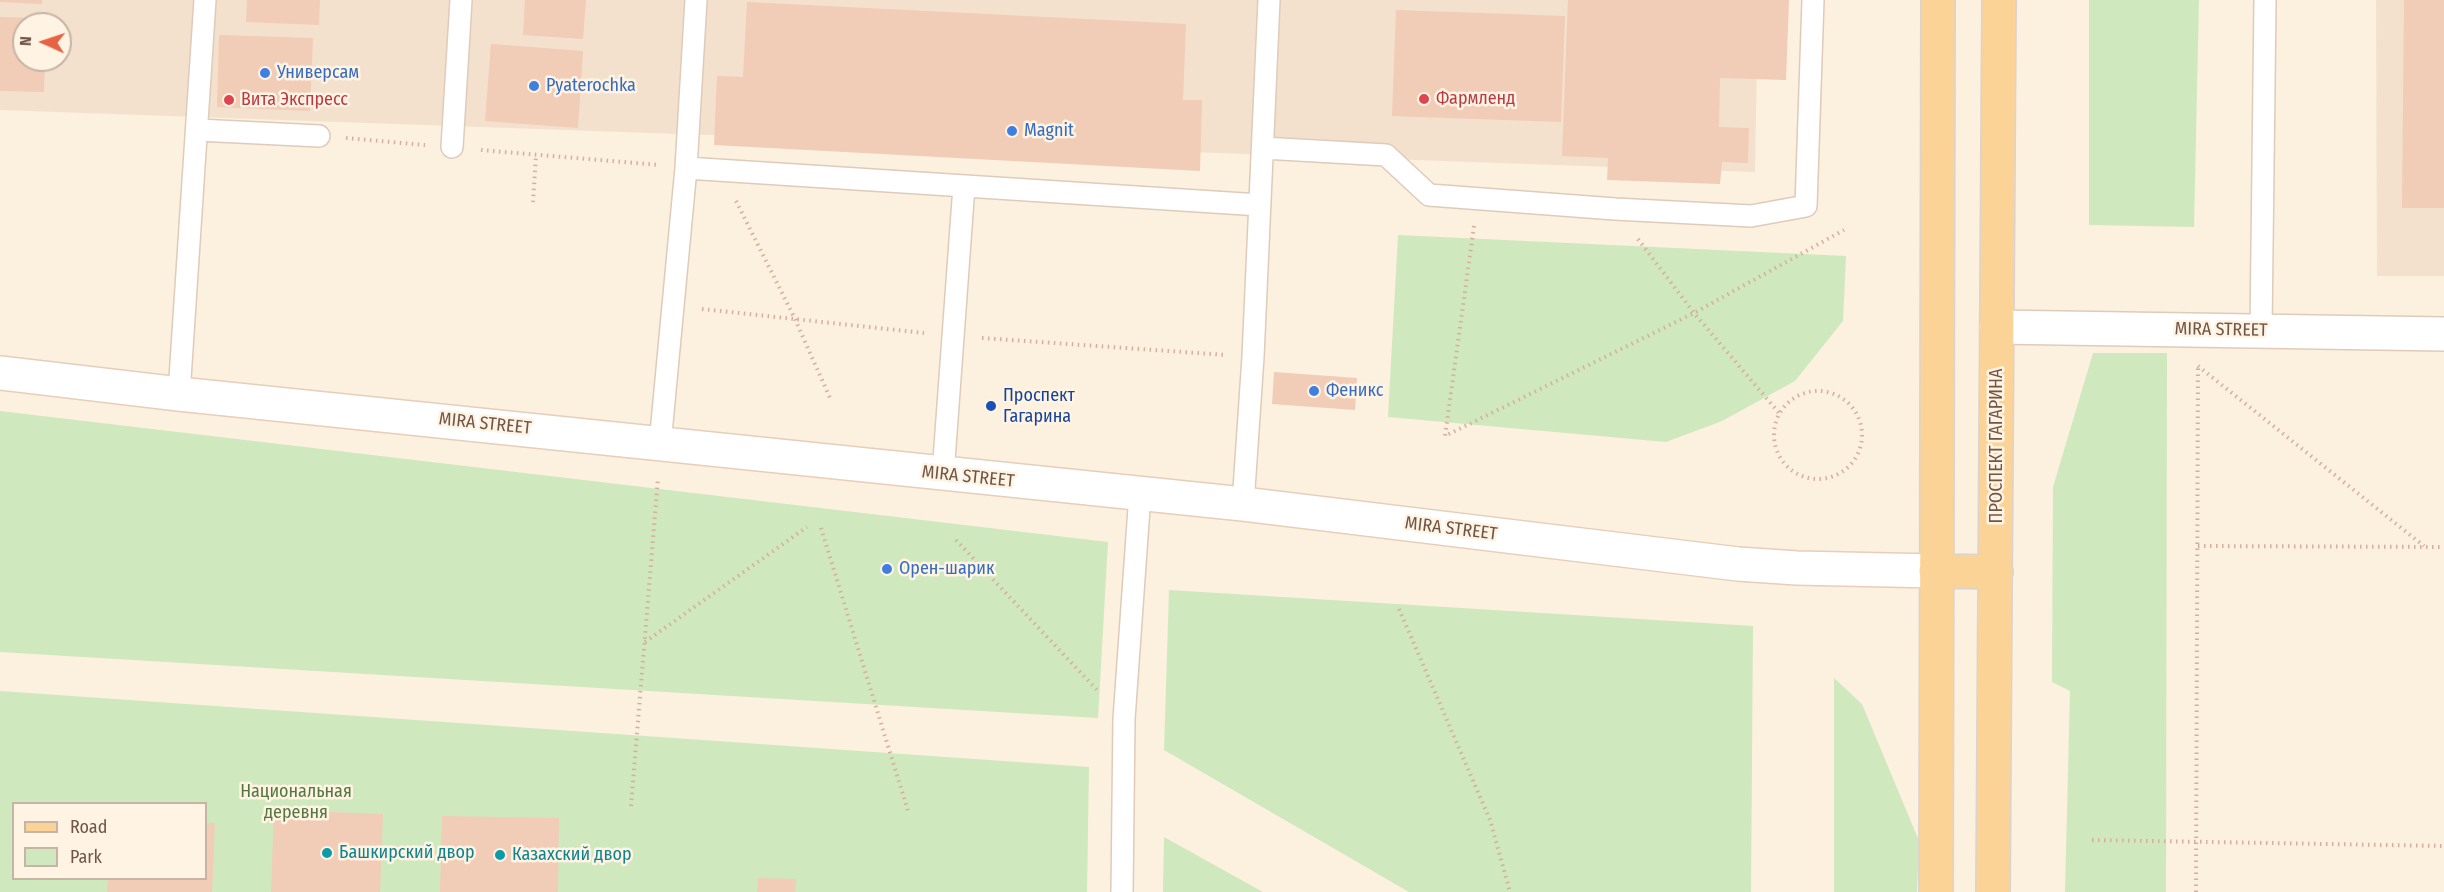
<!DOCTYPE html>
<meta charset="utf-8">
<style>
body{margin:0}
#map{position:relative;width:2444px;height:892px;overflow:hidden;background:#fcf0df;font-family:"Fira Sans Condensed",sans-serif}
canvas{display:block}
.legend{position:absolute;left:12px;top:802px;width:195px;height:78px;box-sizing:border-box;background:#fff4e4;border:2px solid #c6b4a5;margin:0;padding:8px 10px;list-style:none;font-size:18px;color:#715547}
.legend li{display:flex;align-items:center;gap:12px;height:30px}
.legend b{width:30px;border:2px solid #c6b4a5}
.north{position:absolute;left:12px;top:12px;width:60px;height:60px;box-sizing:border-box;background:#fff4e4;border:2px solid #c6b4a5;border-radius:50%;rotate:273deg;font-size:16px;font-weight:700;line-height:24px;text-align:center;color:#715547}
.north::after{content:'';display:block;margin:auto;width:21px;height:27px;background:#e66344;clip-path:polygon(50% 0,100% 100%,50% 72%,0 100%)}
</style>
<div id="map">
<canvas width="2444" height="892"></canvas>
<ul class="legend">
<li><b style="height:8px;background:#fbd397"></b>Road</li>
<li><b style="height:16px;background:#d0e8be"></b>Park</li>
</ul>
<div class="north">N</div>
</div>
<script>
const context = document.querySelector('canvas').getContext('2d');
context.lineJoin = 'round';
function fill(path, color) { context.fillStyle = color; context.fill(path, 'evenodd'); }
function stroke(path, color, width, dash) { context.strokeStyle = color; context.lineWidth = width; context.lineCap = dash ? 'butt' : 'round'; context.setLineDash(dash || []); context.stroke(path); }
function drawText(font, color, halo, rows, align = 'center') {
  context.font = font + ' "Fira Sans Condensed",sans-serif'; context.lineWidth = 5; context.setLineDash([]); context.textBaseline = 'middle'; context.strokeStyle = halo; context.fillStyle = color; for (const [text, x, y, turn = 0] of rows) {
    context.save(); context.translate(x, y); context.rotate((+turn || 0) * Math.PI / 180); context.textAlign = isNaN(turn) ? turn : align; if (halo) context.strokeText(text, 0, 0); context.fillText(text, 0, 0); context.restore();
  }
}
fill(new Path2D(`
 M0,0H1758L1755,172L0,110ZM24,24H60V60H24Z
 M2376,0H2444V276H2377Z`), '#f3e1cd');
fill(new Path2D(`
 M2089,0H2199L2194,227L2089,225Z
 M1398,235L1846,256L1843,321L1795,381L1722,421L1666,442L1388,417Z
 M2093,353H2167L2166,892H2065L2070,691L2052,682L2053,487Z
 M0,411L1108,542L1098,718L0,652Z
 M1169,590L1753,626L1751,892H1409L1164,750Z
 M1834,678L1862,704L1919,841L1917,892H1834Z
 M0,691L1089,767L1087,892H0ZM14,804H206V878H14Z
 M1164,837L1263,892H1163Z`), '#d0e8be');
fill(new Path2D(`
 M0,0H42V4L0,2Z
 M247,0H320L319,25L246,22Z
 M525,0H586L583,39L523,35Z
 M1568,0H1789L1786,80L1720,78L1719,127L1749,128L1748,163L1722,162L1720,184L1607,180L1608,158L1562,156Z
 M2404,0H2444V208H2402Z
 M747,2L1186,24L1183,100H1202L1200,171L714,145L717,76L743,77Z
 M1396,10L1565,16L1561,122L1392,116Z
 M0,17L46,18V24H24V60H45L44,92L0,91Z
 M219,35L313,38L310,111L217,107Z
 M491,44L583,51L578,128L485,121Z
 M1274,372L1357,378L1355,410L1272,404Z
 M274,810L383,814L380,892H271Z
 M442,816L559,818L558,892H440Z
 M206,823H215L212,892H107L108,878H206Z
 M758,878L796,879L795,892H757Z`), '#f1ccb7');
const lane = new Path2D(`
 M198,130L319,136
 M452,147L461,0
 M1263,148L1386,155L1429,195L1615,209L1751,216L1806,206L1813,0
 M686,168L1260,205
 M2261,330L2265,0
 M179,394L205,0
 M660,444L686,168L696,0
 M943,474L964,186
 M1243,504L1253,357L1269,0
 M1122,892L1124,719L1140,494`);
const street = new Path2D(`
 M1997,327L2444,334`);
const secondary = new Path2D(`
 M0,373L179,394L1243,504L1738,564L1797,568L1936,571`);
const primary = new Path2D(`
 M1936,571L1996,572
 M1936,892L1938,0
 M1993,892L1999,0`);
stroke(lane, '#dfcbbb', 24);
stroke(street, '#dfcbbb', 36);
stroke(secondary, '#e6cebb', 36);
stroke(primary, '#dad3cf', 36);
stroke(new Path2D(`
 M346,138L425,145
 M481,150L659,165
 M736,201L795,319L830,398
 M533,202L536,155
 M1474,226L1445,436L1694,313L1844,230
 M1638,239L1694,313L1779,413
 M702,309L924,333
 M982,338L1226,355
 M2198,366L2424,546
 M1774 435a44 44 0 1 1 88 0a44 44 0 1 1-88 0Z
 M821,528L908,811
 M956,540L1097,690
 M2198,546L2444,547
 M1399,609L1490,820L1510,892
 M645,642L807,527
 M631,806L658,478
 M2092,840L2444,846
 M2196,892L2198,365`), '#d5af9b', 4, [1.5, 4.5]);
stroke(lane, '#fff', 21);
stroke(street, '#fff', 33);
stroke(secondary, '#fff', 33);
stroke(primary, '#fbd397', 33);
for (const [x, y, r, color] of [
 [265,73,6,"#3f7fe0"],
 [534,86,6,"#3f7fe0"],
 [1424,99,6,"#e0444e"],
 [229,100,6,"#e0444e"],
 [1012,131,6,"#3f7fe0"],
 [1314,391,6,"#3f7fe0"],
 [991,406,6,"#1a4fb4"],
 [887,569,6,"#3f7fe0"],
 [327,853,6,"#0f9aa8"],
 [500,855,6,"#0f9aa8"]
]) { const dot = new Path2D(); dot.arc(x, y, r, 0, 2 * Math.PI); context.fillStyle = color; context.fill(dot); stroke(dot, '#fff4e4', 2); }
drawText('18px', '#366cbe', '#fff4e4', [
 ["Универсам",277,73],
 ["Pyaterochka",546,86],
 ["Magnit",1024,131],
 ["Феникс",1326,391],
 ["Орен-шарик",899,569]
], 'left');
drawText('18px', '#be3a42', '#fff4e4', [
 ["Фармленд",1436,99],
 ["Вита Экспресс",241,100]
], 'left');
drawText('18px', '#715547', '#fff4e4', [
 ["MIRA STREET",2221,330,1],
 ["MIRA STREET",485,424,6],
 ["ПРОСПЕКТ ГАГАРИНА",1997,446,-90],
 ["MIRA STREET",968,477,6],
 ["MIRA STREET",1451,529,7]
]);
drawText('18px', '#164399', '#fff4e4', [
 ["Проспект",1003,396],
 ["Гагарина",1003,417]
], 'left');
drawText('18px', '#527840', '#fff4e4', [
 ["Национальная",296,792],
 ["деревня",296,813]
]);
drawText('18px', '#0d838f', '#fff4e4', [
 ["Башкирский двор",339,853],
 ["Казахский двор",512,855]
], 'left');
</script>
